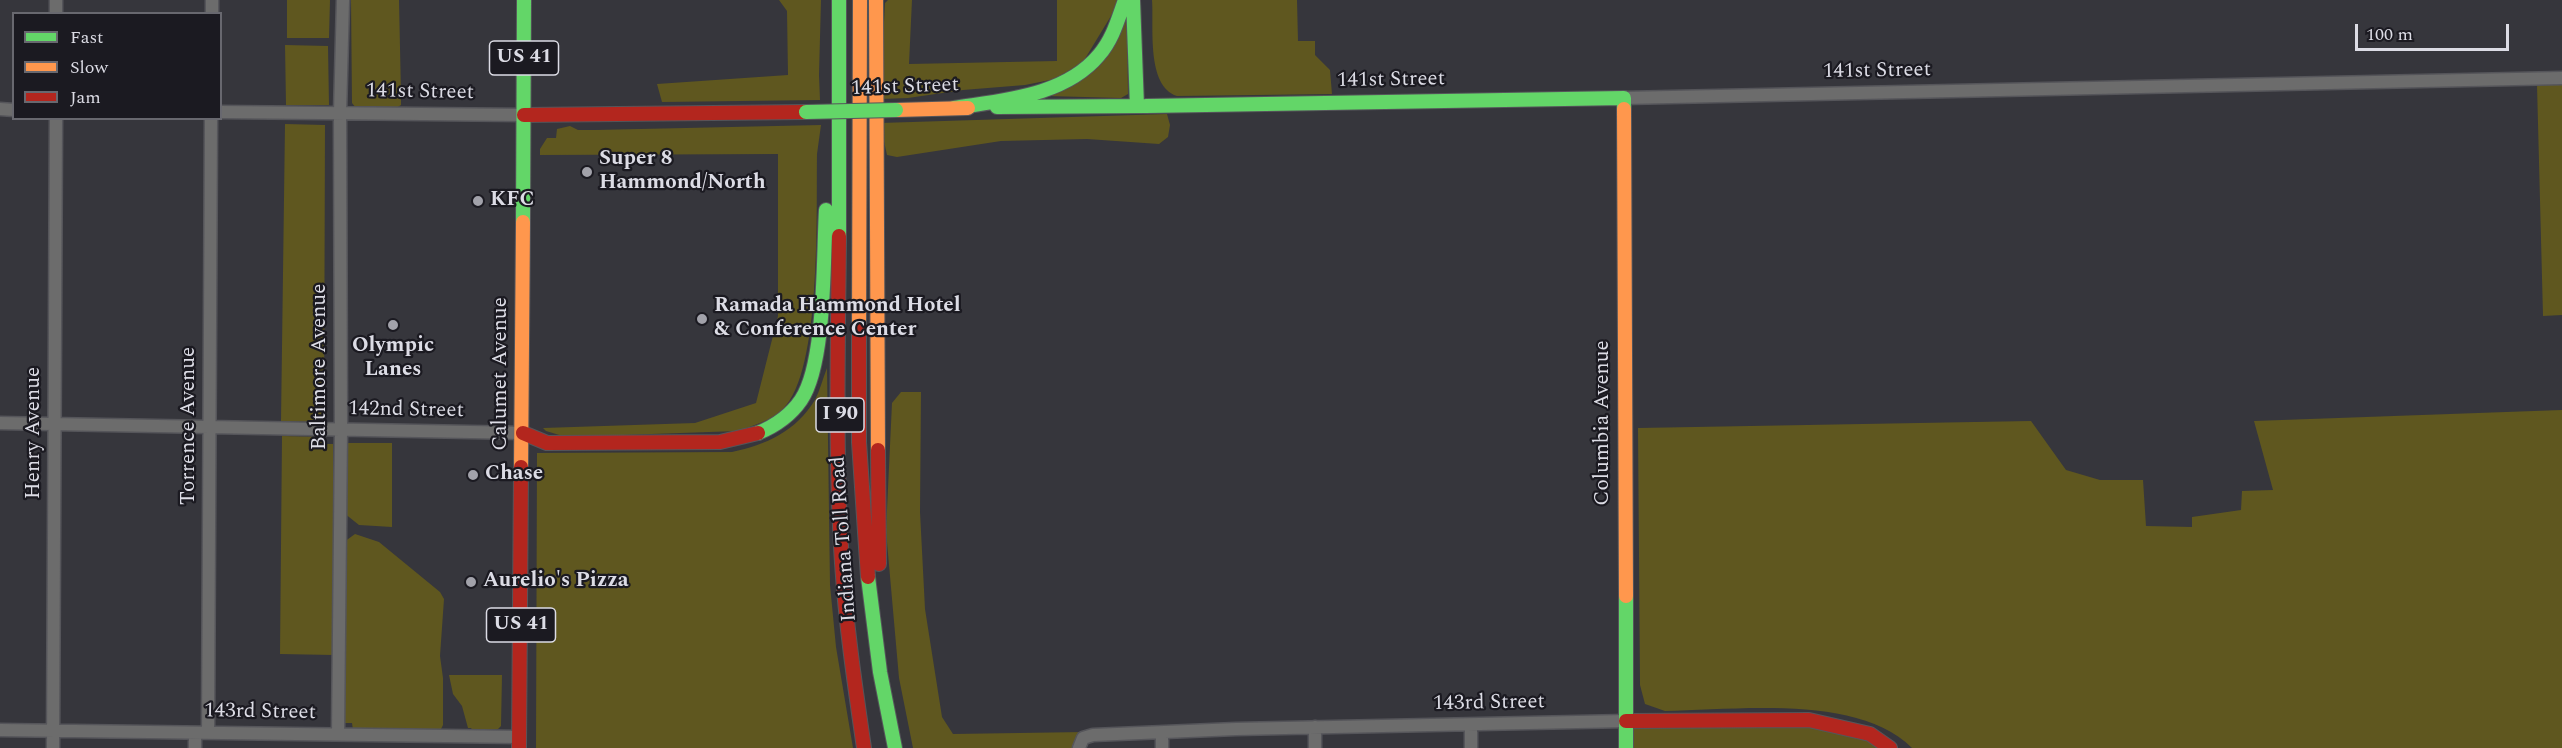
<!DOCTYPE html>
<style>
body{margin:0}
#map{position:relative;width:2562px;height:748px;overflow:hidden;background:#36363c;font-family:Spectral,serif}
canvas{display:block}
.legend{position:absolute;left:12px;top:12px;width:210px;height:108px;box-sizing:border-box;background:#1b1a21;border:2px solid #68686f;margin:0;padding:8px 10px;list-style:none;font-size:18px;color:#dcdce5}
.legend li{display:flex;align-items:center;gap:12px;height:30px}
.legend b{width:30px;border:2px solid #68686f}
.scale{position:absolute;left:2355px;top:24px;width:154px;height:27px;box-sizing:border-box;border:3px solid #dcdce5;border-top:0;padding-left:8px;font-size:18px;line-height:21px;white-space:nowrap;color:#dcdce5;-webkit-text-stroke:4px #1b1a21;paint-order:stroke}
</style>
<div id="map">
<canvas width="2562" height="748"></canvas>
<ul class="legend">
<li><b style="height:8px;background:#63d668"></b>Fast</li>
<li><b style="height:8px;background:#ff974d"></b>Slow</li>
<li><b style="height:8px;background:#b3261e"></b>Jam</li>
</ul>
<div class="scale">100 m</div>
</div>
<script>
const context = document.querySelector('canvas').getContext('2d');
context.lineJoin = 'round';
function fill(path, color) { context.fillStyle = color; context.fill(path, 'evenodd'); }
function stroke(path, color, width, dash) { context.strokeStyle = color; context.lineWidth = width; context.lineCap = dash ? 'butt' : 'round'; context.setLineDash(dash || []); context.stroke(path); }
function drawText(font, color, halo, rows, align = 'center') {
  context.font = font + ' Spectral,serif'; context.lineWidth = 4.5; context.setLineDash([]); context.textBaseline = 'middle'; context.strokeStyle = halo; context.fillStyle = color; for (const [text, x, y, turn = 0] of rows) {
    context.save(); context.translate(x, y); context.rotate((+turn || 0) * Math.PI / 180); context.textAlign = isNaN(turn) ? turn : align; if (halo) context.strokeText(text, 0, 0); context.fillText(text, 0, 0); context.restore();
  }
}
fill(new Path2D(`
 M287,0H330L329,38H287Z
 M351,0H399L401,95V105L396,108H356L352,103Z
 M779,0H821L819,75L820,100L662,102L657,84L788,75L787,11Z
 M888,0H912L909,64L1057,61V0H1117L1114,11L1083,62L1055,79L1025,85L963,90L908,98L880,99L885,3Z
 M1152,0H1297L1298,41H1315V55L1330,70L1332,94L1177,96C1146,86 1154,27 1152,0Z
 M1127,21L1128,94L1121,98L1047,96Z
 M285,45L328,46L329,105H286Z
 M2537,85H2562V315L2543,316Z
 M1167,114L1170,125L1168,137L1159,144L1087,139L1001,141L897,157L887,155L880,123Z
 M285,124L325,125L324,422L281,421Z
 M821,125L817,154C816,210 822,371 783,409C771,421 754,425 738,431L566,437L546,431L543,428L695,423L756,403L778,316V154L540,155V149L547,138H556L557,129L570,126L578,130H595Z
 M827,368L830,585L836,647L853,748H536L537,453L732,452C766,445 796,431 815,400C820,390 823,378 827,368Z
 M901,392H921L920,512L925,609L942,717L953,734L1085,732L1079,748H913L899,678L886,531L892,403Z
 M2562,410V748H1912C1859,694 1736,710 1665,711L1645,704L1640,685L1638,428L2031,421L2066,470L2100,480H2143L2146,526L2192,527V517L2241,510L2242,491L2273,490L2254,421Z
 M282,436L323,437L324,444H333V655L280,654Z
 M348,443H392V527L359,525L344,513L345,446Z
 M355,534L379,542L440,592L444,599L440,656L443,678V725L440,731L353,730L352,723H343L344,542Z
 M449,675H502L501,726L498,729L473,731L471,728H468L462,706L453,694Z
 M1809,720L1890,748H1626V721Z`), '#5f571f');
const street = new Path2D(`
 M56,14V0
 M212,14V0
 M1624,98L2562,78
 M0,109L14,110
 M220,112L524,115
 M0,423L523,433
 M1471,725V748
 M1315,727V748
 M0,730L519,737
 M208,733L211,118
 M338,734L341,430L340,113L343,0
 M53,748L56,118
 M195,748V733
 M1079,748L1083,738L1093,735L1236,729L1626,721
 M1162,748V733`);
const fast = new Path2D(`
 M839,0V236
 M1133,0L1137,106
 M1146,106L1624,98V109
 M997,107L1146,106
 M954,108C1004,100 1065,96 1099,55C1113,39 1118,19 1125,0
 M523,222L524,0
 M758,433C775,426 790,416 801,400C826,363 823,258 826,210
 M868,577L880,672L895,748
 M1626,596V748`);
const slow = new Path2D(`
 M876,0L878,450
 M1624,109L1626,596
 M896,110L968,108
 M859,328L860,0
 M521,467L523,222`);
const jam = new Path2D(`
 M524,115L806,112
 M839,236C838,345 835,455 842,563C846,625 855,686 864,748
 M859,328V442L868,577
 M523,433L547,443L720,442L758,433
 M878,450L879,564
 M1626,721L1809,720L1870,734L1890,748
 M519,748L521,467`);
stroke(street, '#55555a', 15);
stroke(fast, '#55555a', 16);
stroke(slow, '#55555a', 16);
stroke(jam, '#55555a', 16);
stroke(street, '#6c6c6c', 12);
stroke(fast, '#63d668', 14);
stroke(slow, '#ff974d', 14);
stroke(jam, '#b3261e', 14);
const fastBridge = new Path2D(`
 M806,112L896,110`);
stroke(fastBridge, '#55555a', 16, []);
stroke(fastBridge, '#63d668', 14);
for (const [x, y, r, color] of [
 [587,172,6,"#a2a2aa"],
 [478,201,6,"#a2a2aa"],
 [702,319,6,"#a2a2aa"],
 [393,325,6,"#a2a2aa"],
 [473,475,6,"#a2a2aa"],
 [471,582,6,"#a2a2aa"]
]) { const dot = new Path2D(); dot.arc(x, y, r, 0, 2 * Math.PI); context.fillStyle = color; context.fill(dot); stroke(dot, '#1b1a21', 2); }
for (const [x, y, w] of [
 [524,58,69],
 [840,415,48],
 [521,625,69]
]) { const box = new Path2D(); box.roundRect(x - w / 2, y - 17, w, 34, 4.5); context.fillStyle = '#1b1a21'; context.fill(box); stroke(box, '#dcdce5', 1.5); }
drawText('bold 20px', '#dcdce5', null, [
 ["US 41",524,58],
 ["I 90",840,415],
 ["US 41",521,625]
]);
drawText('21px', '#dcdce5', '#1b1a21', [
 ["141st Street",1877,72,-1],
 ["141st Street",1391,81,-1],
 ["141st Street",905,88,-2],
 ["141st Street",420,93,1],
 ["Baltimore Avenue",321,367,-90],
 ["Calumet Avenue",502,374,-90],
 ["142nd Street",406,411,1],
 ["Columbia Avenue",1604,423,-90],
 ["Torrence Avenue",190,426,-90],
 ["Henry Avenue",35,433,-90],
 ["Indiana Toll Road",845,539,-94],
 ["143rd Street",1489,704,-1],
 ["143rd Street",260,713,1]
]);
drawText('bold 21px', '#dcdce5', '#1b1a21', [
 ["Super 8",599,160],
 ["Hammond/North",599,184],
 ["KFC",490,201],
 ["Ramada Hammond Hotel",714,307],
 ["& Conference Center",714,331],
 ["Olympic",393,347,"center"],
 ["Lanes",393,371,"center"],
 ["Chase",485,475],
 ["Aurelio's Pizza",483,582]
], 'left');
</script>
